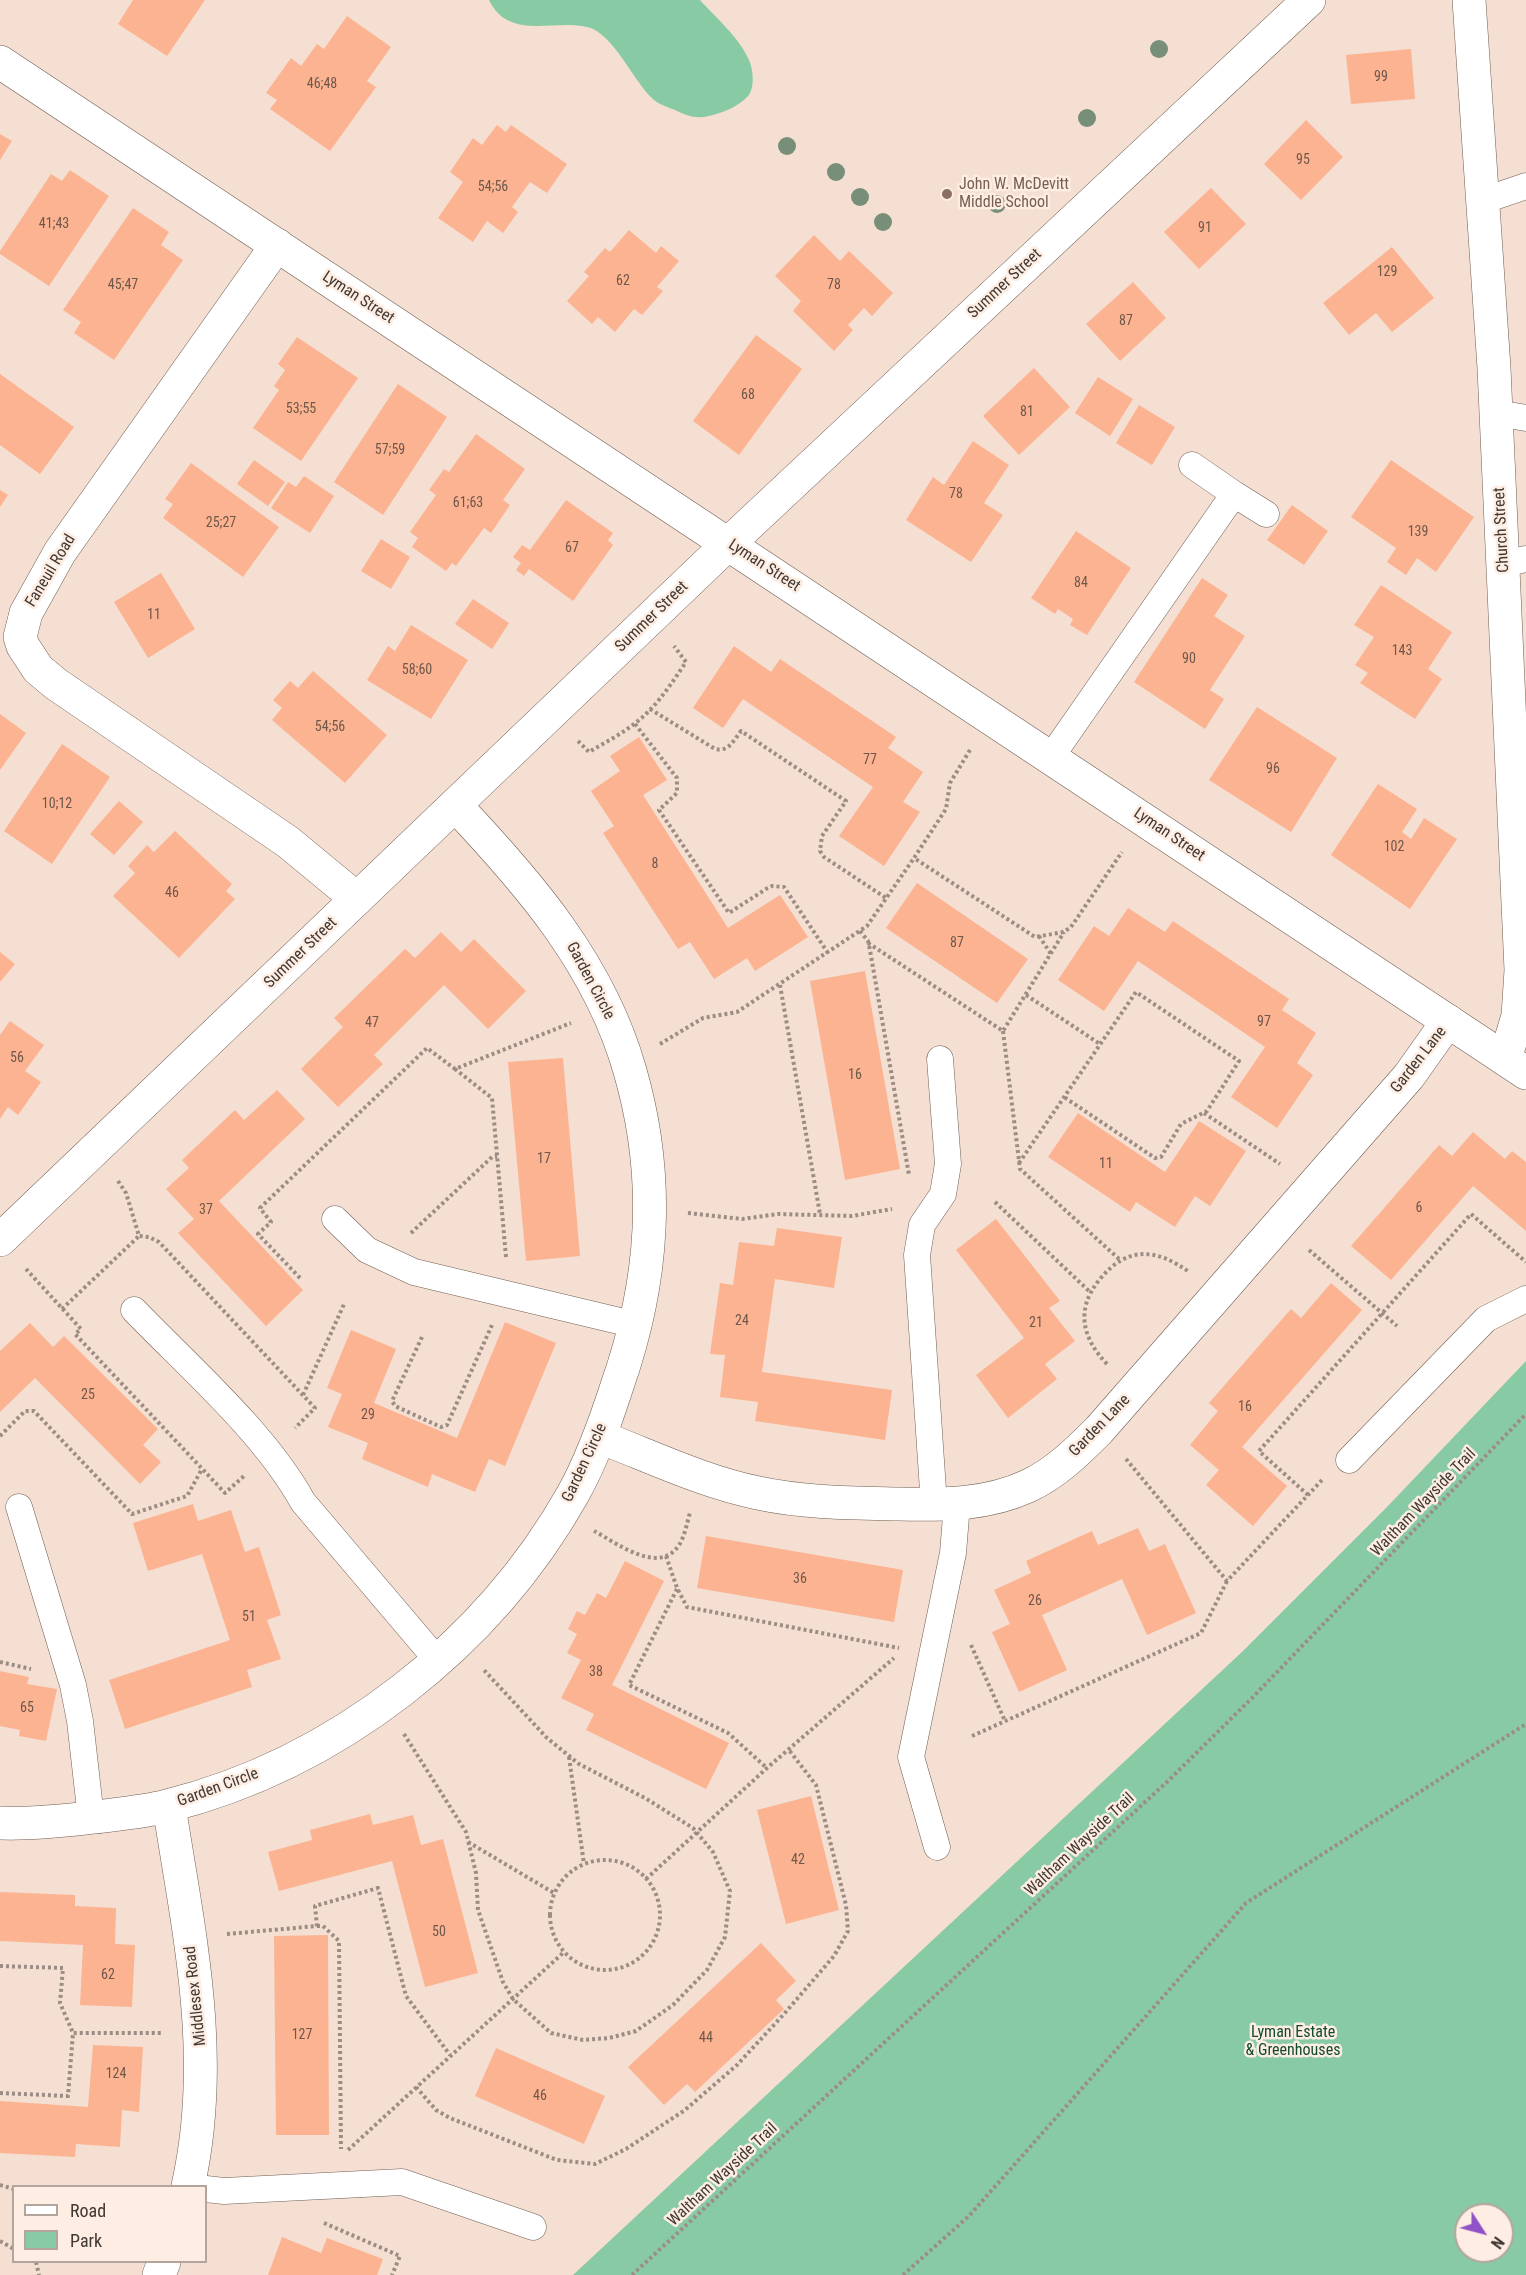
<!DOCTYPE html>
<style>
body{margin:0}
#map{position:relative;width:1526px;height:2275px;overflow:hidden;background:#f4dfd2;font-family:"Roboto Condensed",sans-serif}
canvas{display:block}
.legend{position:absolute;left:12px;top:2185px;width:195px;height:78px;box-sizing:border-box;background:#feede2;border:2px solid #b2a59c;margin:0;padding:8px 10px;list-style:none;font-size:18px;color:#403833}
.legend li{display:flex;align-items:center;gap:12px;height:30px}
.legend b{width:30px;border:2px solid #b2a59c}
.north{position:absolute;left:1454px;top:2203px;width:60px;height:60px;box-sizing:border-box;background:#feede2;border:2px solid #b2a59c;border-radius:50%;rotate:126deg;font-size:16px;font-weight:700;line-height:24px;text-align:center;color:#403833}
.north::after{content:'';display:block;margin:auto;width:21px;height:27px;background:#8f52c8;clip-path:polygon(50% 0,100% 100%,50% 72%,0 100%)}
</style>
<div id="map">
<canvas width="1526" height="2275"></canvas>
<ul class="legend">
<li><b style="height:8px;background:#fff"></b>Road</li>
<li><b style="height:16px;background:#88caa4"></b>Park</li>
</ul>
<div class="north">N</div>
</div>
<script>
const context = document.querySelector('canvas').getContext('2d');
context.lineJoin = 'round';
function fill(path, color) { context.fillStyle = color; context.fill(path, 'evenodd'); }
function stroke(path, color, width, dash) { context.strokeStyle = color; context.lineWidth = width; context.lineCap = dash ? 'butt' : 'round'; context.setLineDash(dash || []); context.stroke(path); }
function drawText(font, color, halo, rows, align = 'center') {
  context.font = font + ' "Roboto Condensed",sans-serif'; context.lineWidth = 5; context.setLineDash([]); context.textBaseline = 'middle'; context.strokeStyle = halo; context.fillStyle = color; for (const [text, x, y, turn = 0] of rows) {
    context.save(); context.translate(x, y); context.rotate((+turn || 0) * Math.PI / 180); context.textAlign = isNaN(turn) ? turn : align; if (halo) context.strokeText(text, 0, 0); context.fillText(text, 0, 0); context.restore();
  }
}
fill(new Path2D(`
 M489,0H700C716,18 739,37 749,60C753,69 755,86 749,95C738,107 725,112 709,116C696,119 687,116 675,110C668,107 660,105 654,100C633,82 614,33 587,27C553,19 509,41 489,0Z
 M1526,1361V2275H573L1242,1652L1387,1507ZM1466,2215H1502V2251H1466Z`), '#88caa4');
fill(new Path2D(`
 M133,0H205L167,56L118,24Z
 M347,16L391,47L367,81L376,87L330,151L270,109L277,100L266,93L291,58L301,66L317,44L324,49Z
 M1411,49L1415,99L1351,104L1346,55Z
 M1306,120L1343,157L1301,200L1264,164Z
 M497,125L506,132L511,125L567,164L547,193L530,182L512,207L518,212L503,233L487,221L473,242L438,218L463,182L450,172L473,138L482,145Z
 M0,134L12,141L0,160Z
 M70,170L109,196L49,286L0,254V251L51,174L62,181Z
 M1211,188L1246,224L1199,269L1164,232Z
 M133,208L169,232L161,245L183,260L114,360L74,333L81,322L63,310Z
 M629,230L656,253L661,246L679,261L657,287L663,291L642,315L634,309L615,332L598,317L592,324L567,301L589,276L584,272L605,248L610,252Z
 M814,235L840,261L849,251L893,293L872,316L864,308L848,325L853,330L834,351L793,311L801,301L775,276Z
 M1392,247L1434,298L1392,332L1376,313L1349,335L1323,303Z
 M1133,282L1166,318L1120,361L1086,324Z
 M756,335L802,369L739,455L693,421Z
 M297,337L358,378L301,461L253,428L279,390L274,386L285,370L278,364Z
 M1034,368L1070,407L1019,455L983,416Z
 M0,374L74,427L40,474L0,445Z
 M1098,377L1133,399L1110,436L1075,413Z
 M398,384L447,417L383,515L334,482Z
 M1139,405L1175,427L1152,465L1116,443Z
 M476,434L525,469L503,500L510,505L491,533L484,528L456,566L452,563L446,571L412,547L418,538L410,532L436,495L429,490L444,469L449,472Z
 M973,441L1009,465L984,503L1003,515L971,562L906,520L933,477L944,485Z
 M254,460L285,482L268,506L237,484Z
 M1391,460L1474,517L1436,572L1417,558L1406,575L1387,562L1396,548L1351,517Z
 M191,463L279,527L243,577L163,518L173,504L165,499Z
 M304,476L334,496L310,533L271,508L288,482L296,487Z
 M0,490L8,495L0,507Z
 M566,500L613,533L608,540L613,545L573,601L529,569L524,576L516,570L521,563L513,557L522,545L530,550Z
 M1292,505L1328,531L1304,565L1267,540Z
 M1076,531L1131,568L1087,635L1070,625L1073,619L1058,609L1055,614L1031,598Z
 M381,539L410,557L391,589L361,571Z
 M161,573L195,629L148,658L114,602Z
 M1202,578L1228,595L1214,616L1245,636L1210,690L1224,699L1205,729L1134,682Z
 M1381,585L1452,632L1428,669L1442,679L1415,719L1360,683L1368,673L1355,665L1374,637L1354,625Z
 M473,599L509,623L492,649L455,624Z
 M411,625L468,660L431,719L367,680L388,646L395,651Z
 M734,646L771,672L780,659L896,737L888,748L923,772L903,802L920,812L884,866L839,836L873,787L743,699L723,728L693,708Z
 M313,671L387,735L345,783L272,720L282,708L273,700L290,681L298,688Z
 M1257,707L1337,758L1291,832L1209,780Z
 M0,714L26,733L0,770Z
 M639,737L667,780L643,795L728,928L780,895L808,937L755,971L747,958L714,979L690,942L678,949L603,833L614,826L591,791L620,771L610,756Z
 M62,744L110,777L52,864L4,831Z
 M1378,784L1417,809L1402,832L1411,839L1424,818L1457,839L1410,909L1331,855Z
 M119,801L143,822L114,855L90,834Z
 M175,831L232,884L226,891L235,899L179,958L113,896L135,873L128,866L147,845L154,852Z
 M917,883L1028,959L997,1003L886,928Z
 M1128,908L1165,932L1173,921L1289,999L1282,1010L1316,1033L1297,1063L1313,1075L1277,1128L1231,1097L1265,1047L1138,961L1104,1011L1058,980L1094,926L1109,936Z
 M441,932L461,952L474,939L526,991L488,1029L444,985L374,1055L383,1064L338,1107L301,1069L343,1027L334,1018L405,949L415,958Z
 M0,952L15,964L0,982Z
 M865,971L900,1169L845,1180L810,981Z
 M10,1021L44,1045L25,1071L41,1082L18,1115L8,1107L0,1119V1035Z
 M563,1058L580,1256L526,1261L508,1062Z
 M277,1090L305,1119L219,1201L303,1290L266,1326L178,1233L194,1219L166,1189L189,1168L182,1160L235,1110L244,1120Z
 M1078,1113L1165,1172L1199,1121L1246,1151L1210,1206L1195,1196L1175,1227L1136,1202L1130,1212L1048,1157Z
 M1473,1132L1505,1159L1512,1151L1526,1162V1231L1473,1186L1391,1280L1351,1246L1439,1145L1452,1156Z
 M996,1219L1060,1301L1049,1308L1075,1341L1045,1364L1057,1379L1008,1418L976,1375L1024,1338L956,1250Z
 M777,1228L842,1237L834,1288L775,1279L762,1372L892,1390L885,1440L755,1421L758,1402L720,1397L725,1355L710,1354L720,1283L733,1285L739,1242L774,1246Z
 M1331,1283L1362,1310L1242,1447L1287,1486L1253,1526L1206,1485L1219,1470L1190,1445L1218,1411L1209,1403L1291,1309L1301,1318Z
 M505,1322L556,1343L505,1466L489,1459L475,1492L432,1474L428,1487L362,1459L368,1443L328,1427L342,1394L327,1388L351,1330L396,1349L374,1403L457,1438Z
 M30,1323L53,1347L64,1336L158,1429L143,1445L161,1462L140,1484L35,1378L0,1412V1351Z
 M193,1504L198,1521L231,1510L245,1552L259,1547L281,1615L267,1620L281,1659L247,1670L252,1687L125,1729L109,1680L230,1640L202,1554L148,1571L133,1523Z
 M1138,1528L1149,1551L1165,1544L1196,1613L1147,1635L1122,1579L1042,1615L1067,1670L1019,1692L992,1632L1010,1624L994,1590L1031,1573L1026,1561L1092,1531L1098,1545Z
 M706,1536L903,1570L894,1622L697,1588Z
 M625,1561L664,1581L612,1685L729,1743L706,1789L586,1730L594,1714L561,1698L581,1660L567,1653L577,1634L568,1629L577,1611L585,1615L597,1593L606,1598Z
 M0,1671L29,1677L27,1684L57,1689L46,1741L19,1736L20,1730L0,1726Z
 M811,1796L839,1910L786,1924L757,1810Z
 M370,1814L373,1825L413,1815L421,1845L443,1839L478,1973L425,1987L392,1861L279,1891L268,1852L312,1840L310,1830Z
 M0,1892L75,1895V1906L116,1908L115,1944L135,1945L132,2007L80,2005L83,1945L0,1941Z
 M328,1935L329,2135H276L274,1936Z
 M761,1943L796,1981L776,2000L784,2009L695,2092L687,2084L664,2105L628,2067Z
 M93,2045L143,2047L139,2112L122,2110L120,2147L76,2144L75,2157L0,2153V2101L88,2107Z
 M496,2048L605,2096L584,2144L475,2096Z
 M282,2237L321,2253L327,2238L383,2259L377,2275H268Z`), '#fcb391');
const service = new Path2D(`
 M1482,201L1526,186
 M1496,413L1526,418
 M1192,465L1234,494
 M1503,564L1526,559
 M1051,757L1234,494L1266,514
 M335,1219L367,1250L414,1272L636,1325
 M134,1310C190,1368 265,1433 303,1502L438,1661
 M1349,1460L1486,1319L1526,1299
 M934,1505L917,1255L922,1225L943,1194L948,1164L940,1059
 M19,1507L73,1685L80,1721L91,1818
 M937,1847L911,1757L953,1553L957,1504
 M206,2189L224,2191L402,2182L533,2227`);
const minor = new Path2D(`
 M277,245L60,552L26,613L20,637L23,646L38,669L56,684L288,842L357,899
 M0,1240L729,543L1309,0
 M600,1437C652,1457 704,1482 758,1493C805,1503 852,1503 899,1504C943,1505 987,1505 1028,1486C1056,1473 1078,1451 1099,1430L1409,1076L1448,1021
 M169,1806C189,1934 217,2057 188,2186
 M0,1823C31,1824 63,1821 95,1817C119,1814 143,1812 167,1806C335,1764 488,1645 573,1494C592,1460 605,1423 617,1386C654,1281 661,1178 630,1071C600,965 529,883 455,805
 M159,2275L164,2262`);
const tertiary = new Path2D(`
 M0,62L1505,1059`);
const secondary = new Path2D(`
 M1469,0L1494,368L1521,970L1518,1016L1505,1059L1526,1073`);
stroke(service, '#705e53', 27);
stroke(minor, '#705e53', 34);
stroke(tertiary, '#705e53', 34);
stroke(secondary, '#705e53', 34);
stroke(new Path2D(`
 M650,709L715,749C729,752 733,741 741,731L846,801L822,836L820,851L824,857L886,898
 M635,724L677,778V793L659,810L729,913L766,889L772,886L784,887L828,953
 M578,741L589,752C604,743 620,735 634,724C656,708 671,684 686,662L674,646
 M970,750L950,783L946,809L914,858L1035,937L1064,932L1071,927L1122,852
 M860,931L868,941L870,950L909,1175
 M1039,936L1051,954
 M868,943L1003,1031L1064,932
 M780,985L820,1214
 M1026,995L1100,1044
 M1003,1031L1020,1169L1119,1259
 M660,1044L703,1018L737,1012L867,926L914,858
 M1204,1113L1280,1164
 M1019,1163L1136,992L1239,1061L1207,1111L1181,1124L1161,1157L1155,1158L1064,1097
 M118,1181L126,1193L139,1236L149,1237L159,1242L315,1408L295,1428
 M995,1202L1089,1291
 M688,1213L742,1219L778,1214L852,1216L892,1209
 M411,1233L492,1157L497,1156
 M1309,1250L1397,1326
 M506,1257L492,1098L455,1069L571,1023
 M26,1269L81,1329L75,1334L225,1493L245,1475
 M300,1278L258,1234L271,1222L260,1208L427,1048L455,1069
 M62,1309L139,1236
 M422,1337L392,1401L395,1406L441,1427L447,1425L492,1325
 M1107,1364C1082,1338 1075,1309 1100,1279C1127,1246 1156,1248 1189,1272
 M303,1395L345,1302
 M0,1436L25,1411H34L132,1514L187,1496L202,1469
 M1126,1459L1227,1581L1322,1480
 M1308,1495L1259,1451L1471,1214L1526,1262
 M594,1531C617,1543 659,1576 679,1545C685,1536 687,1522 690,1513
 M666,1556L677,1588L687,1607L899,1648
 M677,1589L629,1685L728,1733L767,1768
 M971,1645L1005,1721
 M0,1662L31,1669
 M404,1734L466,1832L476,1873L478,1910L503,1982L513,1999L551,2033L583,2040L609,2038L636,2031L673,2005L707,1970L725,1937L730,1891L713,1852L693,1828L645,1798L579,1764L547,1738L483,1669
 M972,1736L1201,1633L1227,1581
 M569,1757L584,1864
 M468,1842L554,1893
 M550 1915a55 55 0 1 1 110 0a55 55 0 1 1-110 0Z
 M646,1879L767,1768L894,1658
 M317,1926H323L339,1941L341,2149
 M227,1934L317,1926L315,1906L378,1888L406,1996L450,2055
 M0,1966L63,1968L60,2003L73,2033
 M416,2087L436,2110L450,2118L557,2160L595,2164L626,2149L685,2110L737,2065L784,2014L834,1956L848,1931L846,1905L816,1785L789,1750
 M0,2093L68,2096L73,2033H162
 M348,2150L564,1952
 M0,2185L14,2189
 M324,2223L400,2256L392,2275
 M0,2241L14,2249
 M36,2262L39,2275
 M632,2275L1169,1780L1252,1698L1526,1414
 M903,2275L969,2216L1246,1903L1526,1724`), '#9c8d84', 4, [3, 3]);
stroke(service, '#fff', 26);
stroke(minor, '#fff', 33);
stroke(tertiary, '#fff', 33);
stroke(secondary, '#fff', 33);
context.fillStyle = '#778e79';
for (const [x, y] of [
 [1159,49],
 [1087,118],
 [787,146],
 [836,172],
 [860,197],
 [997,204],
 [883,222]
]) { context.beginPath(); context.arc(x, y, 9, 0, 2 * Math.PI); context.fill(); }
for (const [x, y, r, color] of [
 [947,194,6,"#8d6e63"]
]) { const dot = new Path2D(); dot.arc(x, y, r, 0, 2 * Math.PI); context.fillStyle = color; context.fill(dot); stroke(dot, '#feede2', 2); }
drawText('14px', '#6f574a', null, [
 ["99",1381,77],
 ["46;48",322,84],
 ["95",1303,160],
 ["54;56",493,187],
 ["41;43",54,224],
 ["91",1205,228],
 ["129",1387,272],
 ["62",623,281],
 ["45;47",123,285],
 ["78",834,285],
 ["87",1126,321],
 ["68",748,395],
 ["53;55",301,409],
 ["81",1027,412],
 ["57;59",390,450],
 ["78",956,494],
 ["61;63",468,503],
 ["25;27",221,523],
 ["139",1418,532],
 ["67",572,548],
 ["84",1081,583],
 ["11",154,615],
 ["143",1402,651],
 ["90",1189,659],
 ["58;60",417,670],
 ["54;56",330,727],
 ["77",870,760],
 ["96",1273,769],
 ["10;12",57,804],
 ["102",1394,847],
 ["8",655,864],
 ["46",172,893],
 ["87",957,943],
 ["97",1264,1022],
 ["47",372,1023],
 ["56",17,1058],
 ["16",855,1075],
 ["17",544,1159],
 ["11",1106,1164],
 ["6",1419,1208],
 ["37",206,1210],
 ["24",742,1321],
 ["21",1036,1323],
 ["25",88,1395],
 ["16",1245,1407],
 ["29",368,1415],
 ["36",800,1579],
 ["26",1035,1601],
 ["51",249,1617],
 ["38",596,1672],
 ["65",27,1708],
 ["42",798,1860],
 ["50",439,1932],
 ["62",108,1975],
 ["127",302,2035],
 ["44",706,2038],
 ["124",116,2074],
 ["46",540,2096]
]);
drawText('16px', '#785e54', '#feede2', [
 ["John W. McDevitt",959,185],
 ["Middle School",959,203]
], 'left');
drawText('16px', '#403833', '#feede2', [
 ["Summer Street",1005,284,-43],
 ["Lyman Street",358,298,33],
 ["Church Street",1502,530,-93],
 ["Lyman Street",764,566,33],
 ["Faneuil Road",51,571,-59],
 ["Summer Street",652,617,-44],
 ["Lyman Street",1169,835,34],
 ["Summer Street",301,953,-44],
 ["Garden Circle",590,981,62],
 ["Garden Lane",1419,1060,-52],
 ["Garden Lane",1100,1426,-46],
 ["Garden Circle",585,1463,-65],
 ["Waltham Wayside Trail",1424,1503,-46],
 ["Garden Circle",218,1788,-20],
 ["Waltham Wayside Trail",1080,1845,-43],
 ["Middlesex Road",196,1996,-96],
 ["Waltham Wayside Trail",723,2175,-43]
]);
drawText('16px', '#104b30', '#feede2', [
 ["Lyman Estate",1293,2033],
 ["& Greenhouses",1293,2051]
]);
</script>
